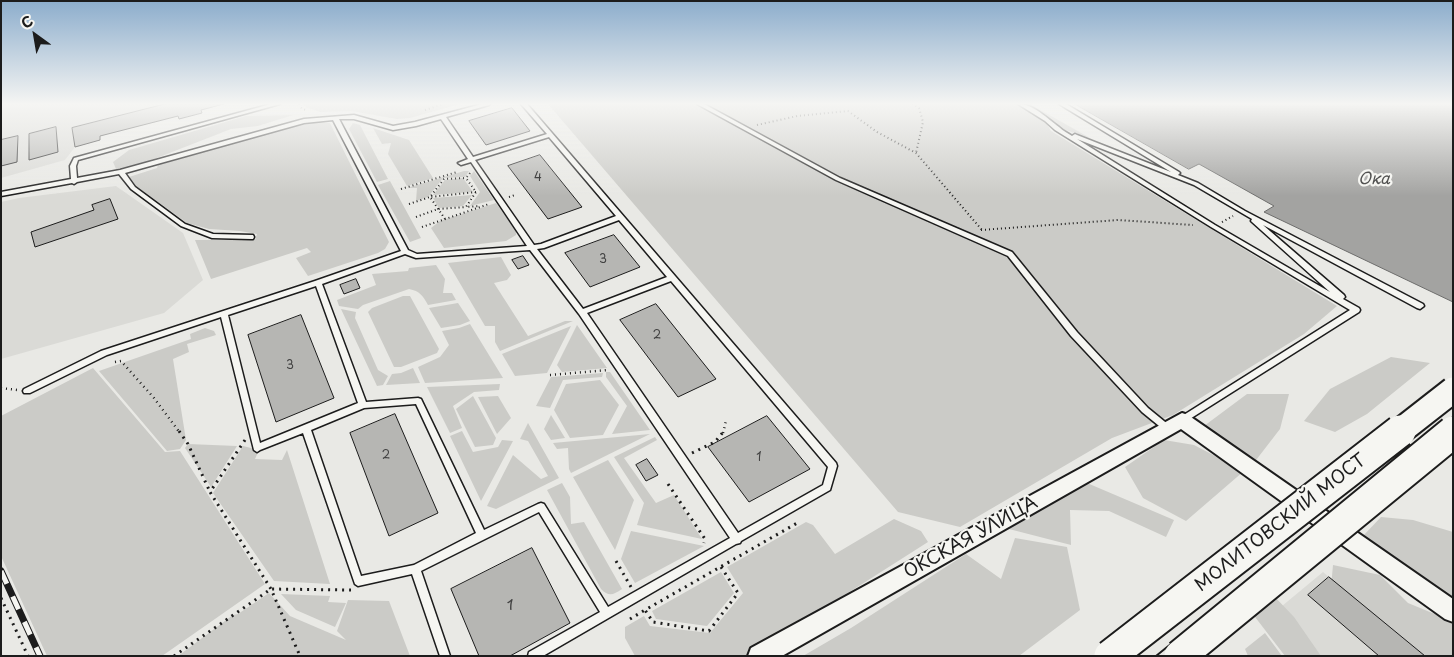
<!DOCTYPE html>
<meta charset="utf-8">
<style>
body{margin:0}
#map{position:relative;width:1454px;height:657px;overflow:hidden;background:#e9e9e5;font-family:"Playpen Sans",sans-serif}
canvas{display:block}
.frame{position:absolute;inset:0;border:2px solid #1c1c1c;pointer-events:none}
.north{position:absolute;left:10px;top:10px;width:50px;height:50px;-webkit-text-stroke:4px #f6f6f2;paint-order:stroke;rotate:328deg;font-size:14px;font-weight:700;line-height:20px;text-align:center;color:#1c1c1c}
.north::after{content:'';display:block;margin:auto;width:18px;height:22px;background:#1c1c1c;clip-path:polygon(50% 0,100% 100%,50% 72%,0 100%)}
</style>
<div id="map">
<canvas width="1454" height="657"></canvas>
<div class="frame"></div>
<div class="north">С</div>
</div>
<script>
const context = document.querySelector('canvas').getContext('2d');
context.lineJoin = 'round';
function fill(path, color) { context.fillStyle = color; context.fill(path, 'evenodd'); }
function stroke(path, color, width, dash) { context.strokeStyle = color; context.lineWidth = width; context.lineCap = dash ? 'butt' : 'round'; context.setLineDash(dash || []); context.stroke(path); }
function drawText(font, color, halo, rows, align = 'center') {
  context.font = font + ' "Playpen Sans",sans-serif'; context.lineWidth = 4.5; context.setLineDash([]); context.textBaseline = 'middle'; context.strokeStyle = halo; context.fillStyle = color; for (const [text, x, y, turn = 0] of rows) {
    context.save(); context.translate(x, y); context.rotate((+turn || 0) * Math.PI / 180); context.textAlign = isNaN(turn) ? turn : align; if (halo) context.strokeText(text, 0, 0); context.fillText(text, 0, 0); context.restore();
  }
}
fill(new Path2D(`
 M1,104H224L201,110L202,113L179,119L178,116L100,136V140L75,147L65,160L1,178Z
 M116,186L183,233L203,280L164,313L1,359V202L19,198Z
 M1323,572L1329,577L1425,656H1311L1270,616Z`), '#dadad6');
fill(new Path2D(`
 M302,104H461L410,118L397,119L351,111L320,112L307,108Z
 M548,104H1030L1090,138L1047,124L1051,131L1337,306L1304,334L1173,415L1112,438L960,527L898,512Z
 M293,115L258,126L231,129L144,163L116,169L113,162L129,150L246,116Z
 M320,122L330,123L389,242L385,249L378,253L308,276L296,258L311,252L307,248L211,279L195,240H255L257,234L240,231L209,229L187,223L136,186L129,177L157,168L158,165L296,126Z
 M353,123L360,125L388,179L377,182L349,129Z
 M373,128L409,140L433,178L407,186L388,154L391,143L382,144Z
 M464,171H469L465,177L443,178L428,197L416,201L417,188H407Z
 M474,171L494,200L470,206L480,192L470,176Z
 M463,178L473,192L433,195L445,180Z
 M390,181L421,238L410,242L378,185Z
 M472,195L463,206L439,208L433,198Z
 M496,203L516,231V235L506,241L444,248L431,228L440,221Z
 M501,257L511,275L507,280L494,283L528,336L565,321H573L500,351L495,342V326H485L448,263Z
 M436,265L445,279L443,293H452L456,300L428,305C423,296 420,291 409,289L363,305L358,309L339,306L337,300L376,285L372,274L408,271L409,268Z
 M403,296H410L439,349L437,353L401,367H394L368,312L372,308Z
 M458,303L470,321L460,325L441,328L429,308Z
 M341,309L356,312L355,318L378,370L388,376L383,385L377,386Z
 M470,324L503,378L425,383L418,367L440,357L449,345L442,331L459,328Z
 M577,325L607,368L562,372L557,365Z
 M571,326L547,373L515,376L502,354Z
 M205,328L214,331L216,335L187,344L189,352L173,359L186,440L180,449L167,451L99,371L191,339L190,334Z
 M1391,357L1430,363L1367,414L1335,432L1304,421L1330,389Z
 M93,368L165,452L180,451L265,584L162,656H47L1,556V416Z
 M413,368L420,383L386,385L392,374L401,373Z
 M606,372H610L650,430L612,434L627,406L606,377Z
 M603,373L602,377L563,380L550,408L536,406L551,377Z
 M600,380L619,405L603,435L570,438L554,410L566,384Z
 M500,384L499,390L474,392L453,406L462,428L450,433L427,387Z
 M1247,394H1289L1280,429L1253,464L1200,429Z
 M473,396L496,438L493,445L475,447L456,409Z
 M498,396L511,418L497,434L478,397Z
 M551,415L565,438L551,440L544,429Z
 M528,423L559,478L496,509L487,506L513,455L541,479L548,476L528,441L520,439Z
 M462,431L473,452L498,447L502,440L513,441L481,501L450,436Z
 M650,434L571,473L569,469L568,448L557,449L553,443Z
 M655,437L657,440L624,458L656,503L674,495L702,539L637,525L644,503L614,457Z
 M1164,440L1194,445L1244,471L1186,521L1143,498L1125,467Z
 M188,444L237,446L211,487L185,448Z
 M243,446L259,450L255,459L282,460L287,450L330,584L274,581L213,493Z
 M608,460L634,500L615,550L573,477Z
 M562,483L570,497L571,524L584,522L622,589C613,595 609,597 601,589L547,490Z
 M1087,483L1174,520L1166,537L1109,511L1070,510L1071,545L1009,529L1055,499Z
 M1381,517L1413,520L1453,532V605L1363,536Z
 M894,519L921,531L928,542L749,656H635L625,638V627L644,616L650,626L710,633L743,593L727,567L806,522L813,525L835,554Z
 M631,531L704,546L635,583L621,559Z
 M1015,538L1067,547L1080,610L1019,656H803L851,628L966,554L1001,579Z
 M1333,565L1380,575L1408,603L1442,617L1453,625V656H1397L1331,587Z
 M721,572L734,593L707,626L656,619L652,611Z
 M269,593L290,616L346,640L337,631L348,600L389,601L410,656H178L233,615L238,614Z
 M281,594L330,596L328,602L346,603L335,627L296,610Z
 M1273,595L1294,617L1321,656H1285L1252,613Z
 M1265,633L1282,656H1248L1245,649Z`), '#cbcbc7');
const water = new Path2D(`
 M1075,104H1453V302L1264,212L1274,206L1199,164L1189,169Z`);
fill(water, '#a3a3a1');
stroke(water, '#6d6d6c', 1);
const building = new Path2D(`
 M165,104H224L201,110L202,113L179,119L178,116L100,136V140L75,147L72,128Z
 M512,108L530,131L486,145L469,121Z
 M56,127L58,152L29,160V134Z
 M18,136L17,162L1,166V140Z
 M540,155L582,207L548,219L508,166Z
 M110,199L118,219L35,247L31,232L94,210L92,205Z
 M614,235L640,267L590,287L565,253Z
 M523,256L529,265L518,269L512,260Z
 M356,279L360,288L344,294L340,285Z
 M656,304L716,379L678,397L620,320Z
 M301,315L334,398L276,422L248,335Z
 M395,414L438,513L389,536L350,433Z
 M767,416L810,469L749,502L708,447Z
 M647,459L658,475L646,481L636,465Z
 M532,548L570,623L510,656H479L451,589Z
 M1329,577L1425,656H1379L1308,595Z`);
fill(building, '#b6b6b3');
stroke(building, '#1c1c1c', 1);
const lane = new Path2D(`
 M271,104H280L78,160L76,166L77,178L120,170L304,119L354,115L393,126L415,122L482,104H490L489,105L446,117L473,157L547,134L521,104H527L836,463L837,466L830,490L741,541L740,543L736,544L543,656H528L529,652L600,612L539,512L421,571L450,656H440L412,574L358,586L355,584L303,433L260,450L257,452L254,450L221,317L107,355L30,393H24L23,391L24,389L101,351L315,281L401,251L333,120L304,123L125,173L135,187L185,224L213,234L253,235L254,237L253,239H251L212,238L181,226L131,189L119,174L77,182L74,184L72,183L1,196V192L71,179L70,166L74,158ZM339,119H354L393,130L416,126L441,119L468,159L458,163L461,165L471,162L527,246L417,254L408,250ZM549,137L616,216L541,244L534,245L475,160ZM619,220L667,277L583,309L537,249L544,248ZM530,250L579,314L730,538L608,607L544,504L541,503L538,504L484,530L421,399L418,398L366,402L322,284L405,254L416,258ZM671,281L828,467L823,485L738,533L587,313ZM316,286L358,403L260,443L228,315ZM416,404L476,533L414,565L361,576L311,430L364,408Z
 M697,104H704L840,178L1012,252L1077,332L1148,408L1170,426L1171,428L1170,430L1167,431L1164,430L1142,412L1071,336L1008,256L836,180Z
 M1018,104C1032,103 1048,119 1059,127C1063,131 1068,133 1072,136L1075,134L1077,135L1171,172L1059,104H1066L1179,172L1180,173L1178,175L1198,183L1245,211L1423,304L1424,306L1420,309L1417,308L1263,225L1344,295L1345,297L1343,299L1359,308L1360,310L1359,312L1185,422L1182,423L1179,422L1178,420L1179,418L1350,310L1211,227L1055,130L1045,121ZM1077,139L1194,185L1252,219L1251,221L1252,222L1330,292L1215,225Z`);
const street = new Path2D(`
 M1182,413L1188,415L1453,599V622L1445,619L1181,429L782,656H748L751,648Z`);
stroke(lane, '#1c1c1c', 3);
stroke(street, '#1c1c1c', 4);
stroke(new Path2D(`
 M299,104L302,109L307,110
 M912,104L919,108L923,122L916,153
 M425,110L443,104
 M757,125L797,116L848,111L877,132L916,153L982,230
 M470,173L466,178L476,192L466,207L479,206
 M401,189L457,172
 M509,197L515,195
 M409,204L430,197L444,179L466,178
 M416,217L438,209L466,207
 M445,219L430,197L476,192
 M1222,222L1233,216
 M422,227L489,204
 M981,230L1118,220L1193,225`), '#1c1c1c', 2, [1, 3]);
stroke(new Path2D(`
 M115,362L121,361L154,398L180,433
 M550,375L608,370
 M1,388L17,390
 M723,433L726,421`), '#1c1c1c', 2.5, [1, 4]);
stroke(new Path2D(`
 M179,431L188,444L210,492
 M245,440L210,492L271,589L300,656
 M692,453L715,442L724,431
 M668,484L705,539L704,543
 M616,561L631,587
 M721,567L738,593L709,631L653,622L645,610L799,522
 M1,598L28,656
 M630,619L645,610
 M174,656L271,589L351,590`), '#1c1c1c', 3, [2, 5]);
fill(lane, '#f6f6f2');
fill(street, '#f6f6f2');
stroke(new Path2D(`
 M1416,433L1453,403
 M1432,433L1453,416`), '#1c1c1c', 1);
stroke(new Path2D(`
 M1135,656L1417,431
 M1156,656L1434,431`), '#1c1c1c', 2);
const rail = new Path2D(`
 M1,571L40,656`);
stroke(rail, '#1c1c1c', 7);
stroke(rail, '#f6f6f2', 5, [14]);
const primaryBridgeFar1 = new Path2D(`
 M1398,433L1453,390`);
const primaryBridge = new Path2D(`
 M1110,656L1400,431
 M1180,656L1453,432`);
stroke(primaryBridgeFar1, '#1c1c1c', 29, []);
stroke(primaryBridge, '#1c1c1c', 35, []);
stroke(primaryBridgeFar1, '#f6f6f2', 25);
stroke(primaryBridge, '#f6f6f2', 31);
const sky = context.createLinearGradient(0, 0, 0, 196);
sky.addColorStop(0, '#8cadcc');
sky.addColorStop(0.53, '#f5f5f3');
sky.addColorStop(1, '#f5f5f300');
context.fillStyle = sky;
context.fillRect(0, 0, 1454, 196);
drawText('12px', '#424242', null, [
 ["4",538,178],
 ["3",603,260],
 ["2",657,336],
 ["3",290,366],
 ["2",386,456],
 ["1",759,458]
]);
drawText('15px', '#424242', null, [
 ["1",510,606]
]);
drawText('italic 16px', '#525251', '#f6f6f2', [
 ["Ока",1374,180]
]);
drawText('18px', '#1c1c1c', '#f6f6f2', [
 ["МОЛИТОВСКИЙ МОСТ",1281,523,-38],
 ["ОКСКАЯ УЛИЦА",971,538,-29]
]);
</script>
